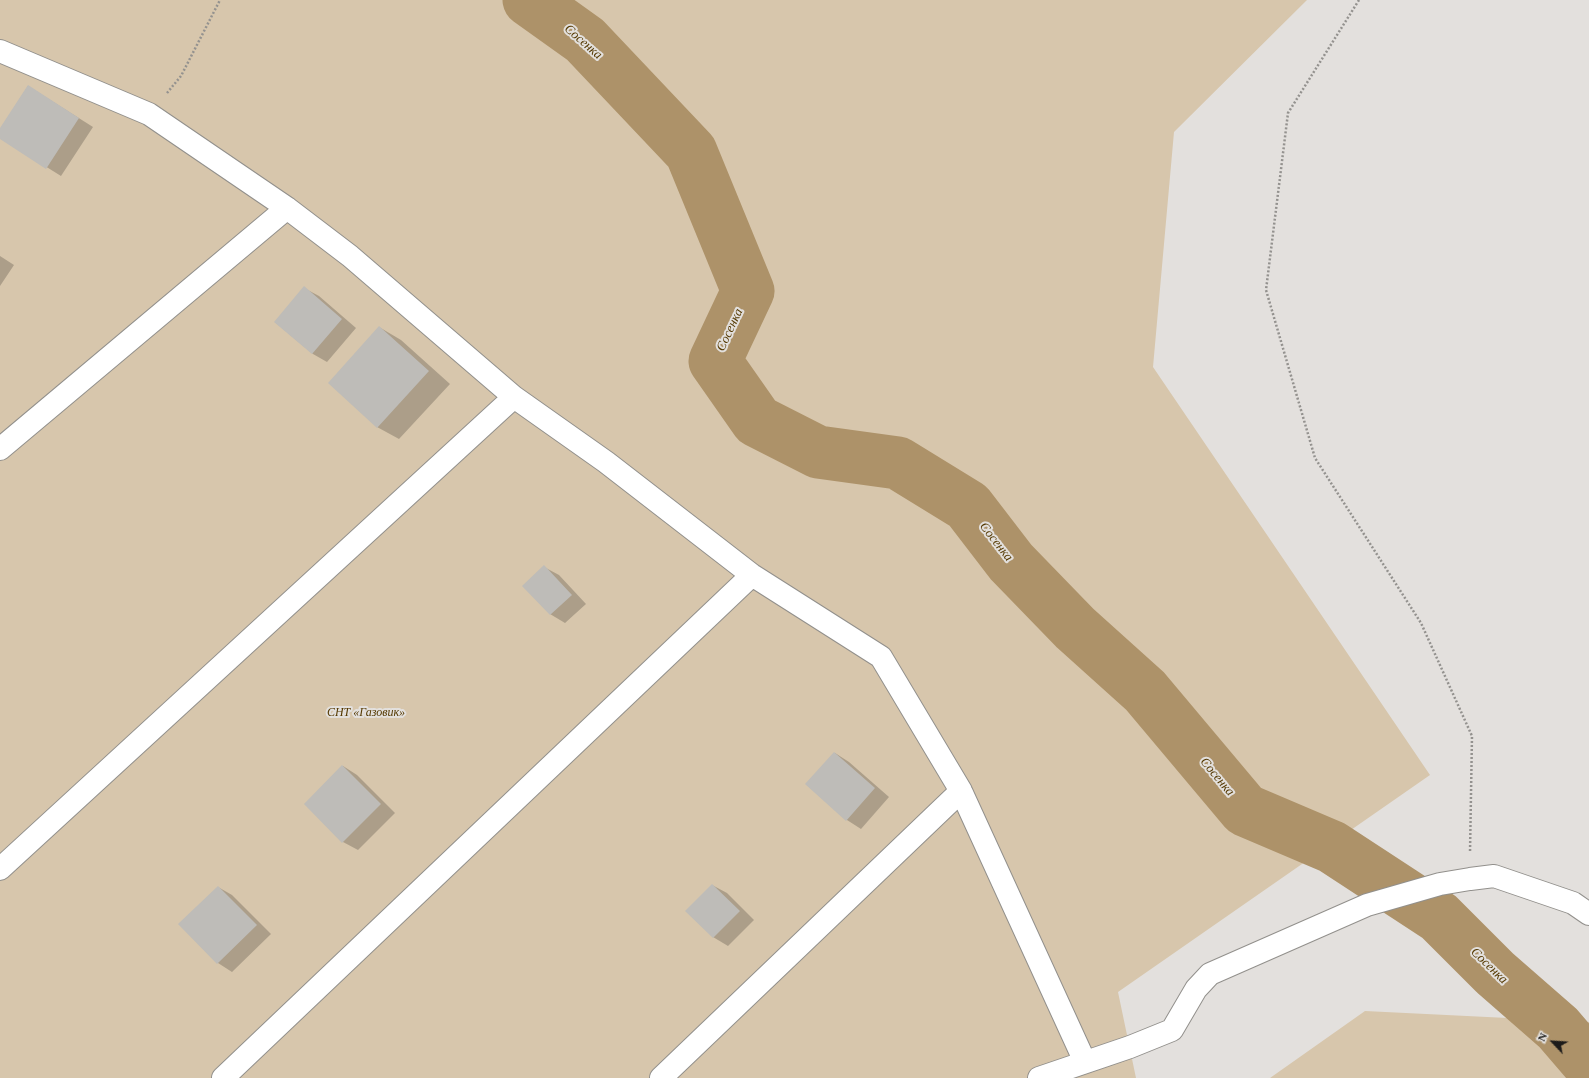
<!DOCTYPE html>
<meta charset="utf-8">
<style>
body{margin:0}
#map{position:relative;width:1589px;height:1078px;overflow:hidden;background:#e3e0dd;font-family:Georgia,serif}
canvas{display:block}
.north{position:absolute;left:1533px;top:1022px;width:40px;height:40px;-webkit-text-stroke:3px #e3e0dd;paint-order:stroke;rotate:295deg;font-size:11px;font-weight:700;line-height:16px;text-align:center;color:#1c1b1a}
.north::after{content:'';display:block;margin:auto;width:14px;height:18px;background:#1c1b1a;clip-path:polygon(50% 0,100% 100%,50% 72%,0 100%)}
</style>
<div id="map">
<canvas width="1589" height="1078"></canvas>
<div class="north">N</div>
</div>
<script>
const context = document.querySelector('canvas').getContext('2d');
context.lineJoin = 'round';
function fill(path, color) { context.fillStyle = color; context.fill(path, 'evenodd'); }
function stroke(path, color, width, dash) { context.strokeStyle = color; context.lineWidth = width; context.lineCap = dash ? 'butt' : 'round'; context.setLineDash(dash || []); context.stroke(path); }
function drawText(font, color, halo, rows, align = 'center') {
  context.font = font + ' Georgia,serif'; context.lineWidth = 4; context.setLineDash([]); context.textBaseline = 'middle'; context.strokeStyle = halo; context.fillStyle = color; for (const [text, x, y, turn = 0] of rows) {
    context.save(); context.translate(x, y); context.rotate((+turn || 0) * Math.PI / 180); context.textAlign = isNaN(turn) ? turn : align; if (halo) context.strokeText(text, 0, 0); context.fillText(text, 0, 0); context.restore();
  }
}
fill(new Path2D(`
 M0,0H1307L1174,132L1153,367L1430,775L1118,992L1136,1078H0Z
 M1365,1011L1589,1022V1078H1270Z`), '#d7c6ac');
fill(new Path2D(`
 M28,86L93,127L61,176L0,138V130Z
 M0,256L14,265L0,286Z
 M304,288L319,296L356,328L327,362L313,354L275,322Z
 M379,327L401,340L450,384L399,439L377,427Z
 M544,567L559,575L586,604L565,623L550,614Z
 M835,753L849,762L889,797L861,829L847,820L806,784Z
 M343,766L357,775L395,813L358,850L343,842L305,804Z
 M712,885L727,893L754,920L728,946L713,937Z
 M218,887L232,895L271,934L232,972L218,963Z`), '#0003');
stroke(new Path2D(`
 M529,0L585,40L691,152L748,291L715,361L757,421L818,452L898,463L968,506L1011,562L1075,628L1145,691L1245,810L1332,847L1439,917L1495,973L1558,1028L1589,1064`), '#ad9269', 53);
fill(new Path2D(`
 M28,85L79,118L46,169L0,139V128Z
 M304,286L342,319L312,354L274,322Z
 M379,326L429,371L377,428L328,383Z
 M544,565L572,595L550,615L522,586Z
 M834,752L875,788L846,821L805,784Z
 M342,765L381,804L342,843L304,804Z
 M712,884L740,911L713,938L685,911Z
 M218,886L257,925L217,964L178,924Z`), '#bebcb8');
const minor = new Path2D(`
 M0,51L149,114L287,208L350,256L514,397L606,462L752,575L881,657L961,791L1085,1062
 M0,449L287,208
 M0,869L514,397
 M223,1078L752,575
 M661,1078L961,791
 M1039,1078L1130,1047L1172,1030L1196,989L1210,974L1367,905L1440,884L1470,879L1494,876L1573,903L1589,914`);
stroke(minor, '#92908c', 24);
stroke(new Path2D(`
 M1359,0L1288,113L1266,290L1315,458L1421,623L1472,736L1470,853
 M167,93L181,76L220,0`), '#94928f', 2.5, [2, 2]);
stroke(minor, '#fff', 22);
drawText('italic 12px', '#543800', '#e3e0dd', [
 ["СНТ «Газовик»",366,713]
]);
drawText('italic 13px', '#543800', '#e3e0dd', [
 ["Сосенка",583,42,41],
 ["Сосенка",730,330,-65],
 ["Сосенка",996,542,52],
 ["Сосенка",1217,777,50],
 ["Сосенка",1489,966,44]
]);
</script>
